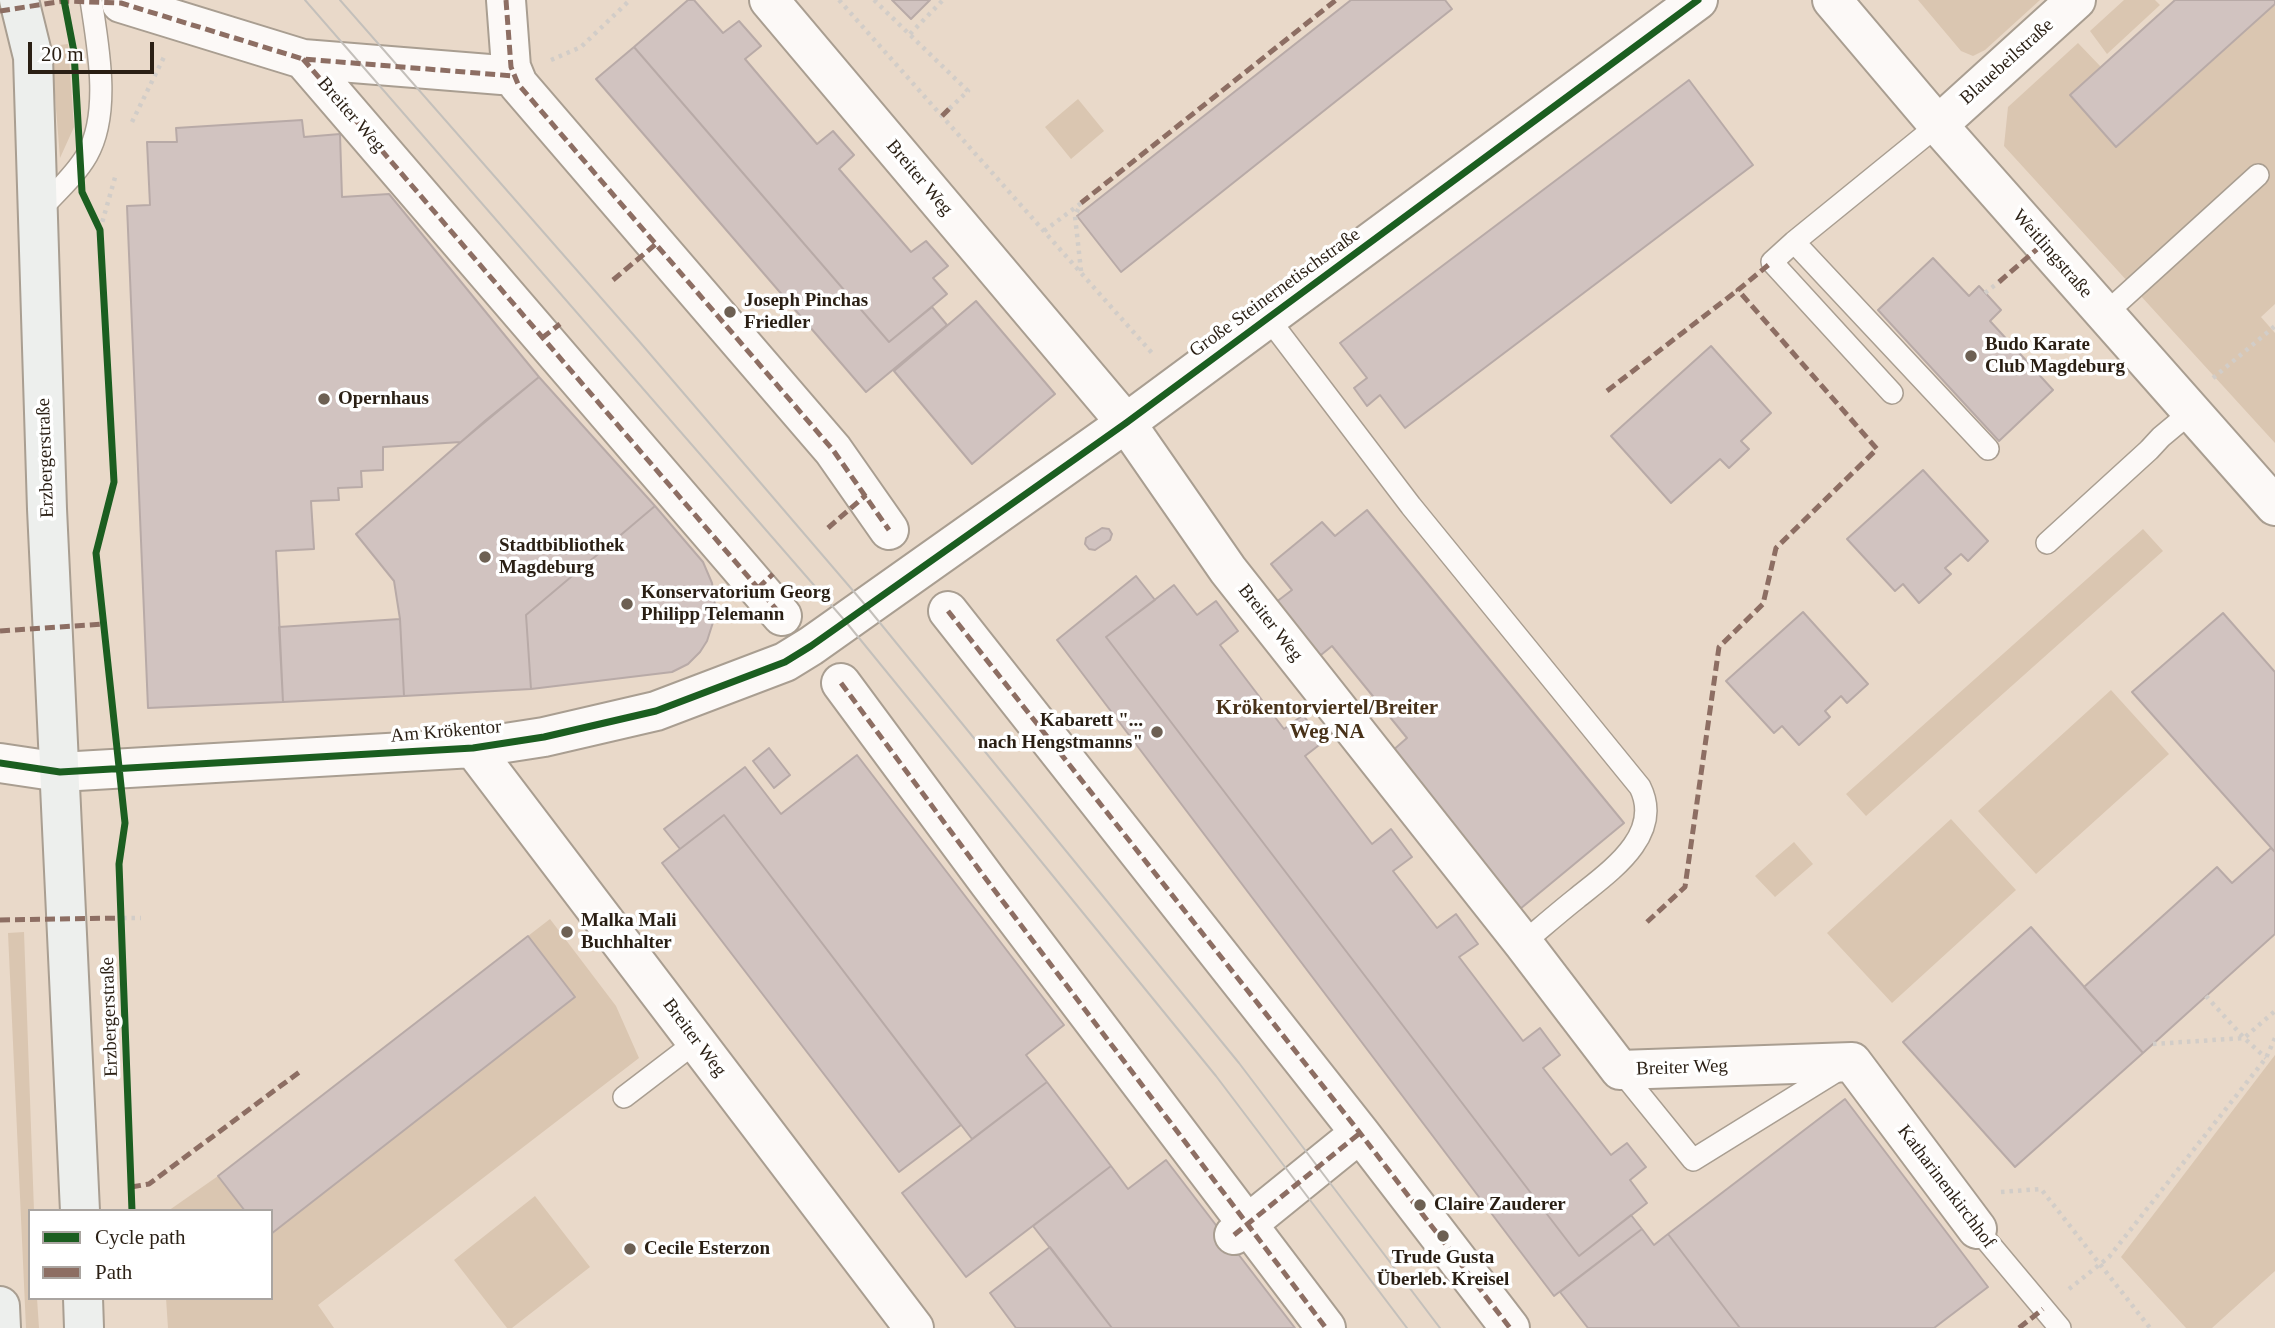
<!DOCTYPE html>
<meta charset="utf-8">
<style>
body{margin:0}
#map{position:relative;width:2275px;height:1328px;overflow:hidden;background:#e9d9c9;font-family:"Times New Roman",serif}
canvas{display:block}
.legend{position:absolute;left:28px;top:1209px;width:245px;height:91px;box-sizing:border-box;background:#fff;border:2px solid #aaa5a1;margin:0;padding:9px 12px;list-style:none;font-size:21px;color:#2a1f14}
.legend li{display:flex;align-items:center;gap:14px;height:35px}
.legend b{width:35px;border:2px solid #aaa5a1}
.scale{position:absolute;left:28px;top:42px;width:126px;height:32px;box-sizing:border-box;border:4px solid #2a1f14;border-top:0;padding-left:9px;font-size:21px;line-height:24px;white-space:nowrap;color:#2a1f14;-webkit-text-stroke:5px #fff;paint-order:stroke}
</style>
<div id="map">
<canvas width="2275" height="1328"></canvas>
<ul class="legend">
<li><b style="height:9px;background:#1b5e20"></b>Cycle path</li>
<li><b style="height:9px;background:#8d6e63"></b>Path</li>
</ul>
<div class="scale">20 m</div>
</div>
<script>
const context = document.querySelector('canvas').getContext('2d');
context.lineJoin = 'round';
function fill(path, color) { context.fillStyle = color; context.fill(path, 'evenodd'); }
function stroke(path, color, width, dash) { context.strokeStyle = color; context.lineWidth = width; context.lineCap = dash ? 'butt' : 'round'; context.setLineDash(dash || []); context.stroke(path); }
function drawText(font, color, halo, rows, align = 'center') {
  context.font = font + ' "Times New Roman",serif'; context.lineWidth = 7; context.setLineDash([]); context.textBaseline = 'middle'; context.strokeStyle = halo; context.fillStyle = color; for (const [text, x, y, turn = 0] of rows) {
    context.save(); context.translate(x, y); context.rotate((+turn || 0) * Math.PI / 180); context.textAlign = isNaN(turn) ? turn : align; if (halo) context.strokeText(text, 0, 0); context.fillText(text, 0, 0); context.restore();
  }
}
fill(new Path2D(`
 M1918,0H2040L1985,50L1973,56L1961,51Z
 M2124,0H2155L2160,5L2107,54L2090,31Z
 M2275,4V304L2261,317L2275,333V443L2004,146L2008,107L2078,43L2101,67L2070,95L2117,147Z
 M68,44L74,127L60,158L51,46Z
 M1078,99L1104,131L1071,159L1045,127Z
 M2143,529L2163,551L1866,816L1846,794Z
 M2111,690L2169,754L2036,874L1978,811Z
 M1951,819L2016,890L1892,1003L1827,933Z
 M1794,842L1813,864L1775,897L1755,876Z
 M550,919L616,1006L639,1058L318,1305L334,1328H168L166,1298H271V1234L575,997L528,936Z
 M24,932L34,1211H30V1298H37L39,1328H26L8,933Z
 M2275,1055V1271L2212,1328H2186L2121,1257Z
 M218,1176L245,1211H168Z
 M535,1196L590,1267L512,1328H507L454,1260Z`), '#dac6b1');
const building = new Path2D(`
 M688,0H694L723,33L739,21L761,46L745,59L817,144L833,131L854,155L839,169L911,252L926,241L948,266L933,278L947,294L889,342L634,47Z
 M892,0H930L911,19Z
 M1351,0H1445L1452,9L1121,272L1077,216Z
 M2175,0H2275V4L2116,147L2070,95Z
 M634,47L889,342L932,307L947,325L866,392L596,79Z
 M1689,80L1753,165L1405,428L1380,395L1367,406L1354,388L1367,378L1340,343Z
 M302,120L304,137L340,134L342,197L389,194L539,377L461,442L383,447V470L361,471L362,487L338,488L339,500L311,501L314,549L276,551L283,702L148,708L127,206L150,205L147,142H177L176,128Z
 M1933,258L1969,296L1979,286L2001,310L1990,321L2053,390L1999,441L1878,310Z
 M976,301L1055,394L972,464L894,371Z
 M1711,346L1771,413L1741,441L1749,449L1729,468L1720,459L1671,503L1611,436Z
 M539,377L655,506L526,615L531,689L404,696L400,619L394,581L356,534L486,420Z
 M1923,470L1988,541L1968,561L1961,554L1945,568L1951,574L1919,603L1903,584L1895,591L1847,539Z
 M655,506L703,562L712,583L716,613L707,641L700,652L688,664L672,672L531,689L526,615Z
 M1367,510L1624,823L1520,909L1391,752L1407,738L1332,646L1311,663L1267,609L1292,590L1271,564L1322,522L1335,536Z
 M1102,528L1109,529L1112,534L1110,540L1095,550L1089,549L1085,544L1086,538Z
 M1136,576L1155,600L1106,637L1579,1256L1631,1215L1642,1229L1554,1296L1057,640Z
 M1174,585L1197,615L1216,601L1238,631L1220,645L1284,729L1303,715L1323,742L1305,756L1372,844L1391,829L1412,857L1393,871L1437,928L1456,914L1478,944L1459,957L1523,1041L1540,1028L1560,1055L1543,1068L1611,1155L1627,1143L1646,1167L1630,1180L1647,1203L1579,1256L1106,637Z
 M1803,612L1868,684L1847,703L1841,696L1825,711L1830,717L1799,745L1782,726L1774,733L1726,681Z
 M2223,613L2275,672V852L2132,692Z
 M400,619L404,696L283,702L279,627Z
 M769,748L790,775L774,788L753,761Z
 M857,755L1064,1025L1026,1055L1047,1082L972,1139L724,815L680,849L664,829L745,767L781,814Z
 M724,815L961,1125L899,1172L662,863Z
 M2271,848L2275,852V934L2143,1053L2084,987L2217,867L2232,883Z
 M2031,927L2143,1053L2015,1167L1903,1042Z
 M528,936L575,997L271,1234V1211H245L218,1176Z
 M1047,1082L1111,1166L966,1277L902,1193Z
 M1845,1099L1988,1287L1934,1328H1740L1668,1234Z
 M1166,1160L1295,1328H1112L1033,1226L1111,1166L1128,1189Z
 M1642,1229L1654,1245L1668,1234L1740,1328H1588L1560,1292Z
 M1050,1247L1112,1328H1016L1013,1324L990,1293Z`);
fill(building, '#d1c3c0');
stroke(building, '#b8aaa7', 2);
const lane = new Path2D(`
 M1938,125L1794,242L1988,449
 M38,212C54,194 75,176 87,155C111,113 98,46 91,0
 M1794,242L1772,262L1892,393
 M2105,314L2258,175
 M1268,318L1411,506L1640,787C1664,835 1609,872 1577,898C1558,913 1541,928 1523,943
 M2047,543L2149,450L2161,437L2191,412
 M1620,1070L1693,1160L1843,1067
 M624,1097L696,1042
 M1977,1229L2060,1328`);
const street = new Path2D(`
 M506,0L511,67L518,84L833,450L889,530
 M769,0L1126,423L1228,570L1523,943L1620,1070L1852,1062L1977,1229
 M1832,0L1938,125L2275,506
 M121,3L303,59L514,76
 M303,59L782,616
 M1938,125L2076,0
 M948,611L1360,1133L1510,1328
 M841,683L989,883L1326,1328
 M473,748L914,1328
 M0,763L60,772L473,748L544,737L656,711L785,662L811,646L1126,423L1698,0
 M1234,1235L1360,1133`);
const secondary = new Path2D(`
 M19,0L33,57L47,509L80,1211
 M83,1298L84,1328
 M0,1306L1,1328`);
stroke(lane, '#a99e91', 24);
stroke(street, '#a99e91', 42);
stroke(secondary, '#a99e91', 42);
stroke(new Path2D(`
 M839,0L1152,353
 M874,0L968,91L949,109
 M910,34L943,0
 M551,60L581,47L630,0
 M132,122L164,57
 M100,230L116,174
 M1044,231L1080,204
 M1081,271L1075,216L1081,203
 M1985,293L1999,282
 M2213,378L2275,326
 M123,918H141
 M2206,996L2244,1038L2266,1058
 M2153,1044L2244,1038L2275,1011
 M2001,1192L2041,1189L2150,1328
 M2069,1289L2109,1257L2266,1058L2275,1038`), '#d2cdc8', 4.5, [3.5, 5]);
stroke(lane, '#fcf9f7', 21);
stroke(street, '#fcf9f7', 38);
stroke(secondary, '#edefed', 38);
stroke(new Path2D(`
 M305,0L846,622L1216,1076L1407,1328
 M340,0L638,340L867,607L1239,1063L1440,1328`), '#c4c0bb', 2);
stroke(new Path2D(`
 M506,0L511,67L518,84L833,450L889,530
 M0,11L64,1L121,3L303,59L514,76
 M303,59L782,616
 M942,116L949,109
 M1081,203L1336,0
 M613,280L656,244
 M1999,282L2043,244
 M542,338L560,324
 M1607,391L1738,290
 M828,528L866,495
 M758,588L773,574
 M948,611L1360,1133L1510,1328
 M0,631L104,624
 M841,683L989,883L1326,1328
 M0,920L123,918
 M1647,922L1685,887L1719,647L1763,604L1776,548L1877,449L1738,290L1772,262
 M131,1187L149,1184L302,1070
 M1234,1235L1360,1133
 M2019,1328L2043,1309`), '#8d6e63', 5, [10, 5]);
stroke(new Path2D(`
 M64,0L74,52L82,192L100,230L114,482L96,553L125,823L119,864L132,1211
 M0,763L60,772L473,748L544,737L656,711L785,662L811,646L1126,423L1698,0`), '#1b5e20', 7);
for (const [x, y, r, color] of [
 [730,312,7,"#6d6053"],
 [1971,356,7,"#6d6053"],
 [324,399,7,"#6d6053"],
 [485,557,7,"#6d6053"],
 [627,604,7,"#6d6053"],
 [1157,732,7,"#6d6053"],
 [567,932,7,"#6d6053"],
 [1420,1205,7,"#6d6053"],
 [1443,1236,7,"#6d6053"],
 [630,1249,7,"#6d6053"]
]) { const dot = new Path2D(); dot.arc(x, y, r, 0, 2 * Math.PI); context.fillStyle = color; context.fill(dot); stroke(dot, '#fff', 2.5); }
drawText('19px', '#2a1f14', '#fff', [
 ["Blauebeilstraße",2007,62,-42],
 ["Breiter Weg",351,115,49],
 ["Breiter Weg",919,178,50],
 ["Weitlingstraße",2052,254,49],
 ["Große Steinernetischstraße",1275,293,-36],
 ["Erzbergerstraße",46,458,-92],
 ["Breiter Weg",1270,623,52],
 ["Am Krökentor",446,732,-5],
 ["Erzbergerstraße",110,1017,-92],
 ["Breiter Weg",694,1038,53],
 ["Breiter Weg",1682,1068,-2],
 ["Katharinenkirchhof",1946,1187,53]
]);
drawText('bold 19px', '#2a1f14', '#fff', [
 ["Joseph Pinchas",744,301],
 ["Friedler",744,323],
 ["Budo Karate",1985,345],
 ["Club Magdeburg",1985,367],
 ["Opernhaus",338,399],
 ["Stadtbibliothek",499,546],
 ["Magdeburg",499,568],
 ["Konservatorium Georg",641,593],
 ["Philipp Telemann",641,615],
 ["Kabarett \"...",1143,721,"right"],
 ["nach Hengstmanns\"",1143,743,"right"],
 ["Malka Mali",581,921],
 ["Buchhalter",581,943],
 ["Claire Zauderer",1434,1205],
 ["Cecile Esterzon",644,1249],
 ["Trude Gusta",1443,1258,"center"],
 ["Überleb. Kreisel",1443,1280,"center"]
], 'left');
drawText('bold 21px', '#483219', '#fff', [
 ["Krökentorviertel/Breiter",1327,709],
 ["Weg NA",1327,733]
]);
</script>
